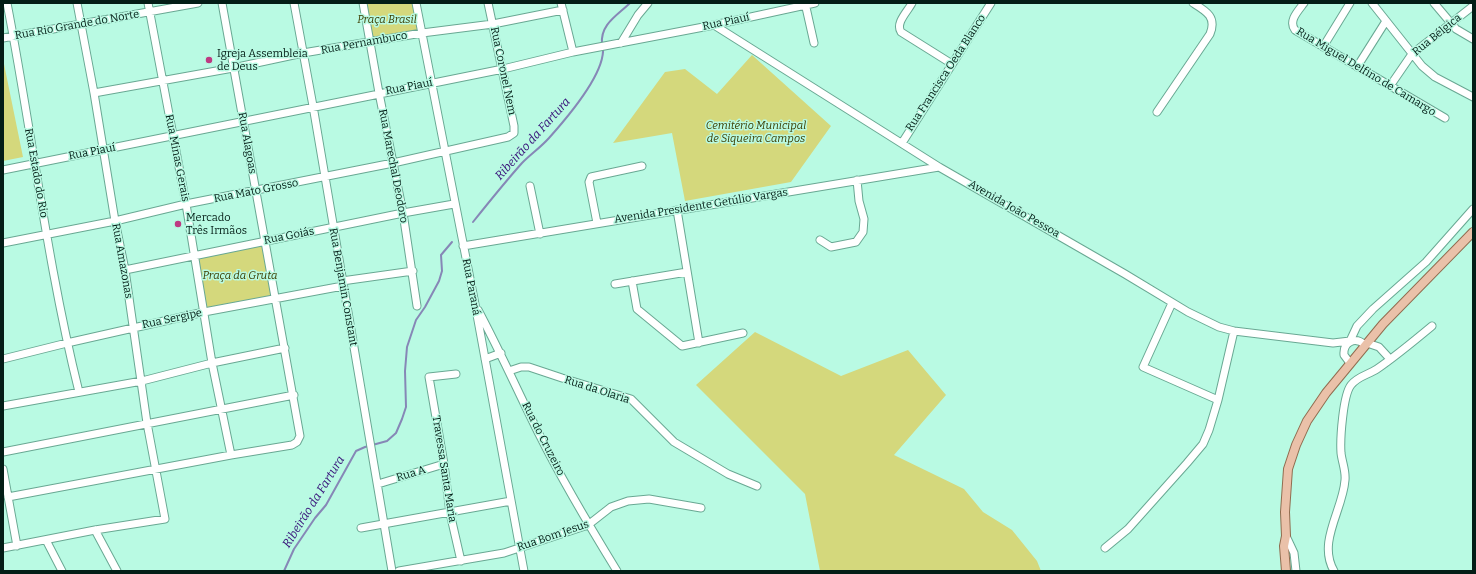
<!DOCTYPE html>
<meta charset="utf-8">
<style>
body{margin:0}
#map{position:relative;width:1476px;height:574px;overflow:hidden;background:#b9fae3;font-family:Bitter,serif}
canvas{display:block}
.frame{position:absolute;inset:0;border:4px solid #031d16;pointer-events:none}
</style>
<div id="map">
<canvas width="1476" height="574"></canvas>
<div class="frame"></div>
</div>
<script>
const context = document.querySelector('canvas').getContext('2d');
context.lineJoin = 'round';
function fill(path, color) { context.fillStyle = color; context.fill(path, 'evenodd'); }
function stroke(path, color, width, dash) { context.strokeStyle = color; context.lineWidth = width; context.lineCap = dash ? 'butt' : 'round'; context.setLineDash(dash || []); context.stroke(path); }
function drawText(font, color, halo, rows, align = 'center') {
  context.font = font + ' Bitter,serif'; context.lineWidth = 3; context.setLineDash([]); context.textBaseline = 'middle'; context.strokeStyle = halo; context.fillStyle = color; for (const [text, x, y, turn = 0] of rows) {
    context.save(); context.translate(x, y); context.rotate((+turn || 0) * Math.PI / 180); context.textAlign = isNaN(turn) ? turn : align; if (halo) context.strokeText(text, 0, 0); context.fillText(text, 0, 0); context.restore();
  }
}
fill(new Path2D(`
 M365,3H414L420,32L372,41Z
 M752,55L831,126L791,182L685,201L672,133L613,143L665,72L685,69L717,94Z
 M3,64H4L23,157L3,161Z
 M263,243L274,297L205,310L196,258Z
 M755,332L841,376L908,350L946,395L894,455L964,489L983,512L1012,530L1037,561L1041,571H820L805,494L696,385Z`), '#d4d87c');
stroke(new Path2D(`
 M602,44C600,24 618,15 630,3
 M473,222C489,202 505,182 522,163C531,154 541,147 549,138C566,119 605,74 603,48
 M284,571L294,549L315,518L326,505L356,451L365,447L387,441L396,433L402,419L406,407L405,371L407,347L416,320L425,307L439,281L442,271L441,255L452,242`), '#8687b6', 2);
const minor = new Path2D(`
 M7,3C32,132 47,264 79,392
 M148,3L186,204L212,363L231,455
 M294,3L313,106L392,571
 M363,3L379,93L403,213L417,306
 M416,3L475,304L524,571
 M561,3L573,52
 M805,3L814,43
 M912,3C908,11 895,23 901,32L952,64
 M1304,3C1298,11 1288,21 1295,30L1445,118
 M1372,3L1422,66L1435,77L1473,97
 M1434,3L1456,29L1473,39
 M714,25L939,167L1125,274L1188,312L1219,327L1234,331L1333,343L1350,341L1357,326L1373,309L1426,262L1473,209
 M3,38L198,3
 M621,43L638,15L648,3
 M1323,47L1350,3
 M1357,67L1386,21
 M1390,86L1412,54L1473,6
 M94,93L233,68L303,53L422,33L493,24L563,10
 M1157,112L1210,34C1217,17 1206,11 1193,3
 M902,143L991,3
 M3,170L503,69L573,52L714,25L815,3
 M530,186L540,234
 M677,210L699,343
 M597,223L589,182L591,177L642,166
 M820,240L831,247L856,242L863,232L864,219L859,201L857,180
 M3,243L115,221L186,204L393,163L508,137L514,133V126L488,3
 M463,246L939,167
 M125,270L403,213L454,204
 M342,281L413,271
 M632,281L637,309L682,346L743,333
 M615,284L687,272
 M1172,303L1143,367L1218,400
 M478,310C500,351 519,394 540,436C563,482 590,527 617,571
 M1367,343L1379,347L1390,359
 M3,359L67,343L204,312L343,286
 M485,359L501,353
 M1350,363L1344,355C1343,342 1355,336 1365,345
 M509,371L521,367H529L562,378L631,399L674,442L728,474L757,486
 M456,374L429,377L444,464L450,513L461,561
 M3,406L142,381L212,363L285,348
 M3,452L294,395
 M3,469L17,546
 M378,484L444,464
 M8,497L231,455L292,445L297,442L300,436L222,3
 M361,528L511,501
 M95,530L117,571
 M1286,536L1294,553L1296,571
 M46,540L62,571
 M3,548L95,530L165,519L147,423L125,270L115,221L94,93L77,3
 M1105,548L1128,529L1187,463L1203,444L1209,430L1218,400L1234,331
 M399,571L504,553L588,525L611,507L628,501L649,499L701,508
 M1334,571C1317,542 1343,510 1345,480C1346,471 1342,462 1341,453C1340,439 1343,395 1351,385C1358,376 1368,375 1377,369C1396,356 1414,341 1432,326`);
const major = new Path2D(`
 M1286,571L1284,546L1286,536L1285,512L1288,469L1296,445L1307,421L1326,393L1383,324L1473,232`);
stroke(minor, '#69a893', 9);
stroke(major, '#906d50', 10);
stroke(minor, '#fff', 7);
stroke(major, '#eac1a9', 8);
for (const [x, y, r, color] of [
 [209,60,4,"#bd3a82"],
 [178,224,4,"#bd3a82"]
]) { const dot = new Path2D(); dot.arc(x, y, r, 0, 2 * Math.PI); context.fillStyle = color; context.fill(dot); stroke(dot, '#b9fae3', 1.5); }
drawText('italic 11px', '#3c3d00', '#b9fae3', [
 ["Praça Brasil",387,20],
 ["Cemitério Municipal",756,126],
 ["de Siqueira Campos",756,139],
 ["Praça da Gruta",240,276]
]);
drawText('11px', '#031d16', '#b9fae3', [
 ["Rua Piauí",726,22,-12],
 ["Rua Rio Grande do Norte",77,25,-10],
 ["Rua Bélgica",1437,35,-39],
 ["Rua Pernambuco",364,43,-10],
 ["Rua Coronel Nem",503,71,78],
 ["Rua Miguel Delfino de Camargo",1366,72,31],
 ["Rua Francisca Oeda Blanco",946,73,-57],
 ["Rua Piauí",409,87,-11],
 ["Rua Alagoas",247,143,80],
 ["Rua Piauí",92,152,-11],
 ["Rua Minas Gerais",177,158,79],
 ["Rua Marechal Deodoro",393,166,79],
 ["Rua Estado do Rio",36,173,80],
 ["Rua Mato Grosso",256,191,-11],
 ["Avenida Presidente Getúlio Vargas",701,206,-9],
 ["Avenida João Pessoa",1014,209,30],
 ["Rua Goiás",289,236,-11],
 ["Rua Amazonas",122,261,80],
 ["Rua Benjamin Constant",343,287,80],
 ["Rua Paraná",471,287,79],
 ["Rua Sergipe",172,319,-12],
 ["Rua da Olaria",597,390,18],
 ["Rua do Cruzeiro",543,439,63],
 ["Travessa Santa Maria",444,469,81],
 ["Rua A",411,474,-17],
 ["Rua Bom Jesus",553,536,-19]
]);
drawText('11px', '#031d16', '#b9fae3', [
 ["Igreja Assembleia",217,54],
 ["de Deus",217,67],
 ["Mercado",186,218],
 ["Três Irmãos",186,231]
], 'left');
drawText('italic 12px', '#371179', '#b9fae3', [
 ["Ribeirão da Fartura",533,139,-48],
 ["Ribeirão da Fartura",314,502,-58]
]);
</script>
